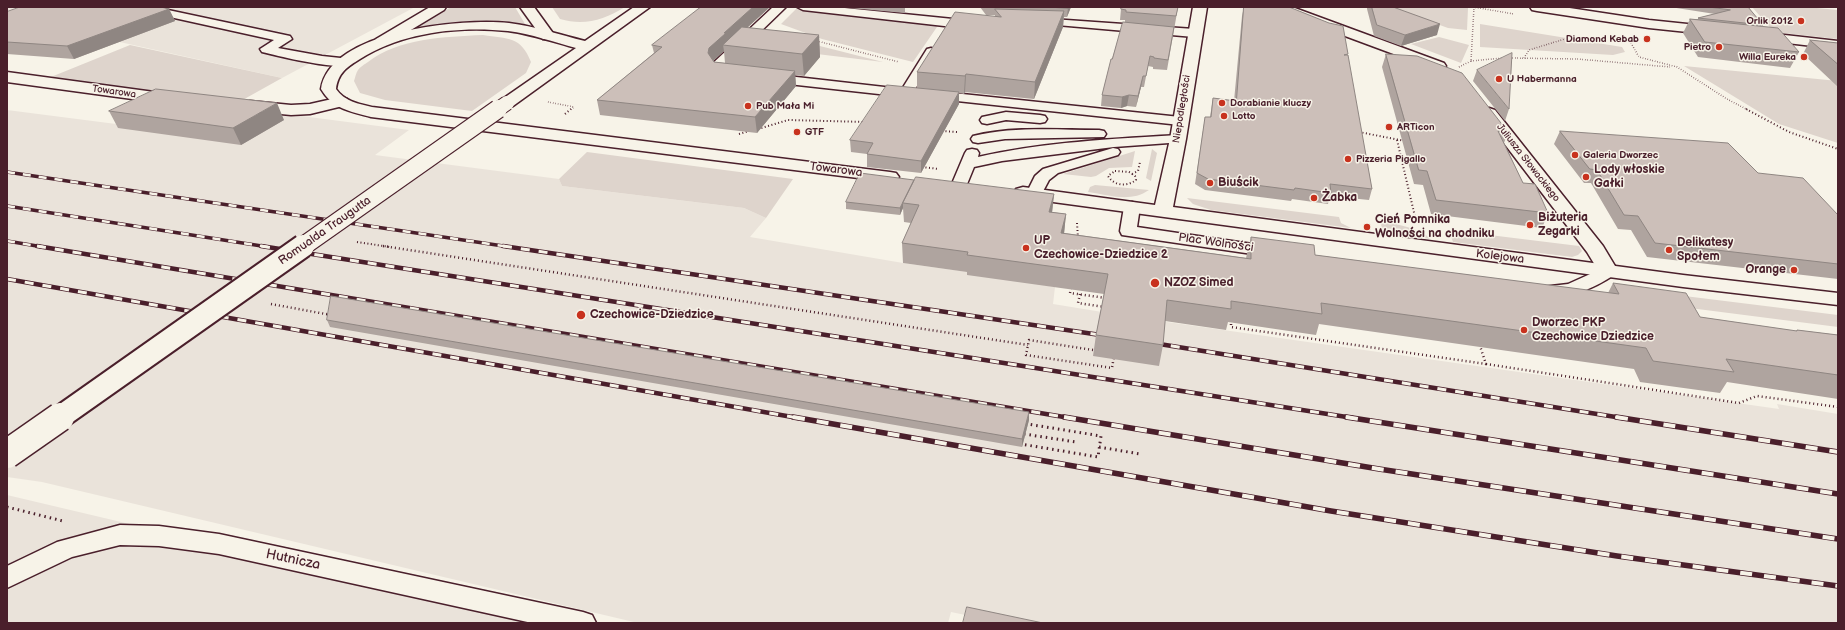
<!DOCTYPE html>
<meta charset="utf-8">
<style>
body{margin:0}
#map{position:relative;width:1845px;height:630px;overflow:hidden;background:#f7f3e8;font-family:"Balsamiq Sans",sans-serif}
canvas{display:block}
.frame{position:absolute;inset:0;border:8px solid #4a1f2b;pointer-events:none}
</style>
<div id="map">
<canvas width="1845" height="630"></canvas>
<div class="frame"></div>
</div>
<script>
const context = document.querySelector('canvas').getContext('2d');
context.lineJoin = 'round';
function fill(path, color) { context.fillStyle = color; context.fill(path, 'evenodd'); }
function stroke(path, color, width, dash) { context.strokeStyle = color; context.lineWidth = width; context.lineCap = dash ? 'butt' : 'round'; context.setLineDash(dash || []); context.stroke(path); }
function drawText(font, color, halo, rows, align = 'center') {
  context.font = font + ' "Balsamiq Sans",sans-serif'; context.lineWidth = 3; context.setLineDash([]); context.textBaseline = 'middle'; context.strokeStyle = halo; context.fillStyle = color; for (const [text, x, y, turn = 0] of rows) {
    context.save(); context.translate(x, y); context.rotate((+turn || 0) * Math.PI / 180); context.textAlign = isNaN(turn) ? turn : align; if (halo) context.strokeText(text, 0, 0); context.fillText(text, 0, 0); context.restore();
  }
}
fill(new Path2D(`
 M7,7H415L282,78L7,17Z
 M194,102L409,130L375,155L559,179L562,186L744,208L766,218L750,237L903,263L968,272L1055,287L1053,304L1139,318L1779,409L1777,404L1838,414V623H1004L951,612L948,623H638L42,482L7,477V110L116,124L156,105Z
 M7,495L548,623H7Z`), '#eae3da');
fill(new Path2D(`
 M451,7H515L525,24C487,21 451,23 413,29Z
 M552,7H625C604,20 584,26 560,19Z
 M1390,7L1468,8L1467,30L1448,28Z
 M1752,7H1806L1838,10V39L1774,32Z
 M796,9L939,24L913,62L822,39L781,24Z
 M1480,24L1622,47L1625,52L1613,55L1480,47Z
 M776,30L812,44L883,62L759,47Z
 M483,35C508,39 521,36 531,62L526,73L472,111L385,100L360,93L354,81C355,78 356,73 358,70C360,67 365,64 368,62C399,38 444,37 483,35Z
 M1439,37L1469,45L1461,63L1411,44Z
 M130,45L282,78L239,102L143,92L46,79Z
 M1684,66L1838,81V143L1779,124Z
 M1152,149L1157,153L1151,181L1146,178Z
 M1135,151L1132,167L1109,168L1096,176L1091,177L1063,174Z
 M587,152L793,179L766,218L744,208L562,186L559,179Z
 M1095,185L1149,190C1130,203 1110,195 1088,192L1090,187Z
 M1187,198L1339,217L1341,223L1351,228L1211,210L1193,204Z
 M1380,221C1392,223 1424,229 1430,239L1383,232Z
 M1457,231L1579,246L1582,251L1578,255L1572,257L1453,242L1450,233Z
 M1636,290L1838,315V327L1643,302Z`), '#ded4cc');
const lane = new Path2D(`
 M132,7H154L290,36L292,39L278,48L322,56L350,59L352,62L350,65C331,69 282,57 262,52L260,49L274,40L138,10Z
 M773,7H786L724,67L738,71L739,74L738,77L733,78L716,75L711,67L712,64Z
 M797,7H835L953,19L959,23L953,27L803,10Z
 M1038,18L1194,29L1200,33L1194,37L1034,23L1032,21L1034,19Z
 M931,48L935,49L937,52L911,96L906,97L770,82L765,81L763,78L765,75L770,74L902,89L927,49Z
 M934,91L1180,117L1185,118L1187,121L1185,124L1180,125L929,98L927,95L929,92Z
 M1006,112L1040,115L1045,116L1047,119L1045,122L1040,123L1006,120L987,124L982,123L980,120L982,117Z
 M1099,130L1104,131L1106,134L1104,137L1005,139L978,143L973,142L971,139L973,136C1013,126 1058,130 1099,130Z
 M1178,135L1183,136L1185,139L1183,142L1114,147L1002,161L974,167L965,189L959,191L953,189L951,186L965,153L967,150L972,149L977,150L979,153L978,157C1043,142 1112,139 1178,135Z
 M1113,148L1118,149L1120,152L1118,155L1058,173L1049,180L1040,197L1034,199L1028,197L1026,194L1035,176L1043,169Z
 M1132,202L1138,204L1140,207L1137,227L1273,247L1279,248L1282,252L1279,256L1273,257L1122,235L1120,231L1124,207L1126,204Z
 M1608,266L1614,267L1617,271L1614,275C1594,288 1568,301 1542,295L1540,291L1542,287L1568,284Z
 M120,525L159,526L219,534L583,612L592,615L596,623H532L219,554L159,546L120,545L72,557L7,588V566L57,542Z`);
const street = new Path2D(`
 M430,7H446L444,10L386,45H376L374,42L376,39Z
 M520,7H534L555,36L553,39H543Z
 M1273,7H1292L1444,63L1446,66L1444,69L1439,70L1434,69L1275,10Z
 M1530,7H1563L1649,20L1716,27L1721,28L1723,31L1721,34L1716,35L1649,28L1537,11L1532,10Z
 M1758,32L1838,41V49L1753,39L1751,36L1753,33Z
 M7,72L169,94L175,96L177,99L175,102L169,104L7,82Z
 M341,97L347,99L349,102L347,105L310,114L291,115L250,111L244,109L242,106L244,103L250,101L291,105L310,104Z
 M1489,108L1495,110L1603,246L1618,271L1615,275L1608,277L1601,275L1587,252L1481,113L1483,110Z`);
const secondary = new Path2D(`
 M634,7H650L513,106L507,108L501,106L499,103L501,100L576,48C554,42 531,34 508,31C459,26 402,32 360,59C347,67 338,73 336,89C344,101 359,104 372,107L890,172L896,173L899,177L896,181L890,182L371,117C349,111 333,109 321,89C330,30 462,18 509,23C535,26 560,35 585,41Z
 M1193,7H1207L1186,139L1173,207L1683,275L1838,293V305L1683,287L1016,197L1014,193L1016,189L1023,187L1155,205L1170,139Z`);
stroke(lane, '#4a1f2b', 3);
stroke(street, '#4a1f2b', 3);
stroke(secondary, '#4a1f2b', 3);
stroke(new Path2D(`
 M1473,7L1514,14
 M817,41L899,62
 M1631,43L1639,57L1677,67L1727,99L1748,110
 M1510,58L1577,59L1670,67
 M1524,58L1529,50L1568,38
 M1471,61L1503,58
 M1459,67L1471,61L1474,7
 M548,102L574,107L570,110`), '#4a1f2b', 1.5, [0.5, 2]);
stroke(new Path2D(`
 M1746,109L1789,132L1838,149
 M565,114L571,109
 M758,129L788,120L866,122
 M942,131L957,132
 M1359,132L1405,141
 M739,134L749,131
 M1397,140L1416,221
 M922,167L939,169
 M1115,171L1129,172L1135,176L1136,180C1127,187 1114,186 1108,176Z
 M1132,174L1138,171L1140,162
 M1077,223L1078,238
 M357,242L390,247`), '#4a1f2b', 2, [1, 2.5]);
stroke(new Path2D(`
 M383,246L1028,345
 M1071,288L1070,293L1106,298
 M1080,294L1078,303L1105,307
 M271,304L331,315
 M1231,320V327L1486,364L1480,346
 M1093,350L1029,340L1026,355L1112,368L1114,356
 M1486,364L1739,403L1757,396L1838,407`), '#4a1f2b', 2.5, [1, 3]);
stroke(new Path2D(`
 M1009,421L1101,436L1098,457L1003,441Z
 M1024,434L1076,442
 M1099,447L1140,454
 M7,507L63,521`), '#4a1f2b', 3, [1.5, 4]);
fill(lane, '#f7f3e8');
fill(street, '#f7f3e8');
fill(secondary, '#f7f3e8');
const railFar2 = new Path2D(`
 M7,172L510,247
 M7,206L268,247
 M7,241L43,247`);
const railFar1 = new Path2D(`
 M37,246L1070,418
 M261,246L1353,418
 M503,246L1107,336
 M7,279L798,418
 M1153,343L1622,418`);
const rail = new Path2D(`
 M793,417L1331,511L1617,556L1838,586
 M1064,417L1379,469L1838,539
 M1346,417L1838,494
 M1616,417L1838,452`);
stroke(railFar2, '#4a1f2b', 3.5);
stroke(railFar1, '#4a1f2b', 4.5);
stroke(rail, '#4a1f2b', 5.5);
stroke(railFar2, '#f7f3e8', 2.5, [8]);
stroke(railFar1, '#f7f3e8', 3, [9]);
stroke(rail, '#f7f3e8', 4, [12]);
const secondaryBridgeFar3 = new Path2D(`
 M497,110L507,103`);
const secondaryBridgeFar2 = new Path2D(`
 M302,247L498,109`);
const secondaryBridgeFar1 = new Path2D(`
 M59,418L303,246`);
const secondaryBridge = new Path2D(`
 M7,454L60,417`);
stroke(secondaryBridgeFar3, '#4a1f2b', 16, []);
stroke(secondaryBridgeFar2, '#4a1f2b', 20, []);
stroke(secondaryBridgeFar1, '#4a1f2b', 26, []);
stroke(secondaryBridge, '#4a1f2b', 31, []);
stroke(secondaryBridgeFar3, '#f7f3e8', 14);
stroke(secondaryBridgeFar2, '#f7f3e8', 18);
stroke(secondaryBridgeFar1, '#f7f3e8', 22);
stroke(secondaryBridge, '#f7f3e8', 28);
fill(new Path2D(`
 M701,7H770L747,28L819,35L820,57L804,76L795,75L796,86L757,133L600,115L597,100L654,53L652,45ZM724,51L725,63L714,62L713,61Z
 M839,7H905V13Z
 M980,7H1071L1067,17H1064L1063,27L1034,99L965,92L964,94L959,93V104L921,173L867,167V154L851,152L850,140L917,88V72L995,16V15H986Z
 M1178,7L1167,70L1153,69V67L1148,66L1144,87H1141L1136,107L1127,106L1121,108L1101,106L1102,95L1112,59L1125,22V20H1120L1121,9Z
 M1244,7L1347,55L1372,189L1369,200L1330,196L1328,204L1292,199L1291,201L1205,190L1195,184L1205,117H1210L1213,98L1234,101L1242,16Z
 M1367,7H1393L1437,35L1401,46L1374,36L1367,9Z
 M1670,7H1748L1763,25L1762,26L1799,52L1790,68L1698,57L1683,33L1690,19H1698V18L1715,14Z
 M169,9L175,21L74,59L7,54V12Z
 M1810,40L1838,43V87L1803,54Z
 M1386,54L1508,132L1504,143L1523,183L1548,213L1542,228L1431,214L1423,185L1414,184L1382,67Z
 M1477,70L1509,109L1505,121L1473,81Z
 M109,111L284,120L241,145L118,128Z
 M1560,131L1758,173L1838,215V279L1647,257L1631,230L1618,229L1591,183H1584L1554,144Z
 M914,180L1054,194L1052,212L1066,214L1064,233L1246,258L1251,237L1315,255L1608,293L1613,283L1700,317L1796,331L1797,330L1838,335V399L1727,382L1720,393L1640,382L1634,369L1319,324L1316,335L1228,322L1226,330L1165,321L1163,345L1159,366L1093,356L1096,335L1104,294L967,275V272L903,263L902,243L911,223L904,222L903,208L900,215L846,209V202Z
 M327,320L1029,420L1022,447L330,327Z`), '#afa49f');
fill(new Path2D(`
 M753,7H770L728,45H723L724,51L711,63L708,53L709,48L724,33Z
 M1068,7H1071L1067,17Z
 M169,9L175,21L74,59L67,46Z
 M1064,11L1063,27L1034,99L1035,82Z
 M1440,24L1437,35L1401,46L1405,35Z
 M819,35L820,57L804,76L802,54Z
 M795,71L796,86L757,133L755,117Z
 M966,74L965,92L964,94L965,76Z
 M1143,76L1141,87L1136,107L1138,96Z
 M959,92V104L921,173V161Z
 M1129,95L1127,106L1121,108L1122,97Z
 M277,103L284,120L241,145L233,128Z
 M914,180L903,203V208L900,215V208Z
 M1054,194L1052,213L1049,212Z
 M1066,214L1064,234L1061,233Z
 M1029,412V420L1022,447V439Z`), '#8f8682');
const building = new Path2D(`
 M20,7H161L169,9L67,46L7,42V12Z
 M701,7H753L724,33H726L709,48L708,53L714,62L795,71L755,117L597,100L662,47L652,45Z
 M1049,7H1068V8Z
 M1122,7H1178L1176,16L1126,12V10L1121,9Z
 M1244,7H1289L1329,23L1343,26L1348,54L1344,55H1348L1372,189L1330,184L1331,193L1295,188L1294,190L1208,179L1197,173L1205,117H1211L1213,98L1236,101Z
 M1372,7H1393L1440,24L1405,35L1377,25Z
 M1709,7H1748L1763,25L1698,18L1730,10Z
 M995,9L1064,11L1035,82L966,74L965,76L917,72L955,12L1001,17Z
 M1690,19L1778,28L1799,52L1705,42Z
 M1123,22L1174,27L1168,60L1154,58V57L1150,56L1146,76H1143L1138,96L1129,95L1122,97L1102,95L1111,59H1112Z
 M742,27L819,35L802,54L723,45Z
 M1810,40L1838,43V64Z
 M1512,53L1509,109L1477,70Z
 M1386,54L1417,56L1462,73L1508,132L1498,131L1523,183L1535,184L1548,213L1436,200L1427,171L1419,170Z
 M887,85L959,92L921,161L867,154L873,143L850,140Z
 M156,89L277,103L233,128L109,111Z
 M1560,131L1728,143L1758,173L1803,178L1838,215V264L1655,243L1638,216L1624,215L1597,170L1590,169Z
 M860,173L914,180L900,208L846,202Z
 M916,177L1054,194L1049,212L1066,214L1061,233L1251,259V237L1314,245L1315,255L1619,294L1613,283L1686,293L1700,317L1797,331V330L1838,335V375L1726,359L1734,372L1653,361L1646,348L1321,303L1322,314L1231,301V309L1167,300L1163,345L1096,335L1108,274L967,255L968,252L902,243L919,205L903,203Z
 M331,296L1029,412L1022,439L327,320Z
 M967,607L1043,623H963Z`);
fill(building, '#ccbfb9');
stroke(building, '#8f8682', 1);
for (const [x, y, r, color] of [
 [1801,21,4,"#c8321e"],
 [1647,39,4,"#c8321e"],
 [1719,47,4,"#c8321e"],
 [1804,57,4,"#c8321e"],
 [1499,79,4,"#c8321e"],
 [1222,103,4,"#c8321e"],
 [748,106,4,"#c8321e"],
 [1224,116,4,"#c8321e"],
 [1389,127,4,"#c8321e"],
 [797,132,4,"#c8321e"],
 [1575,155,4,"#c8321e"],
 [1348,159,4,"#c8321e"],
 [1586,177,4,"#c8321e"],
 [1210,183,4,"#c8321e"],
 [1314,198,4,"#c8321e"],
 [1530,225,4,"#c8321e"],
 [1367,227,4,"#c8321e"],
 [1026,248,4,"#c8321e"],
 [1669,250,4,"#c8321e"],
 [1794,270,4,"#c8321e"],
 [1155,283,5,"#c8321e"],
 [581,315,5,"#c8321e"],
 [1524,330,4,"#c8321e"]
]) { const dot = new Path2D(); dot.arc(x, y, r, 0, 2 * Math.PI); context.fillStyle = color; context.fill(dot); stroke(dot, '#f7f3e8', 1.5); }
drawText('bold 10px', '#4a1f2b', '#f7f3e8', [
 ["Orlik 2012",1793,21,"right"],
 ["Diamond Kebab",1639,39,"right"],
 ["Pietro",1711,47,"right"],
 ["Willa Eureka",1796,57,"right"],
 ["U Habermanna",1507,79],
 ["Dorabianie kluczy",1230,103],
 ["Pub Mała Mi",756,106],
 ["Lotto",1232,116],
 ["ARTicon",1397,127],
 ["GTF",805,132],
 ["Galeria Dworzec",1583,155],
 ["Pizzeria Pigallo",1356,159]
], 'left');
drawText('10px', '#4a1f2b', '#f7f3e8', [
 ["Towarowa",114,92,8],
 ["Niepodległości",1182,109,-81],
 ["Juliusza Słowackiego",1528,163,52]
]);
drawText('12px', '#4a1f2b', '#f7f3e8', [
 ["Towarowa",836,170,7],
 ["Romualda Traugutta",325,231,-35],
 ["Plac Wolności",1216,243,8],
 ["Kolejowa",1500,257,7]
]);
drawText('bold 12px', '#4a1f2b', '#f7f3e8', [
 ["Lody włoskie",1594,170],
 ["Gałki",1594,184],
 ["Biuścik",1218,183],
 ["Żabka",1322,198],
 ["Biżuteria",1538,218],
 ["Zegarki",1538,232],
 ["Cień Pomnika",1375,220],
 ["Wolności na chodniku",1375,234],
 ["UP",1034,241],
 ["Czechowice-Dziedzice 2",1034,255],
 ["Delikatesy",1677,243],
 ["Społem",1677,257],
 ["Orange",1786,270,"right"],
 ["NZOZ Simed",1164,283],
 ["Czechowice-Dziedzice",590,315],
 ["Dworzec PKP",1532,323],
 ["Czechowice Dziedzice",1532,337]
], 'left');
drawText('14px', '#4a1f2b', '#f7f3e8', [
 ["Hutnicza",293,560,12]
]);
</script>
